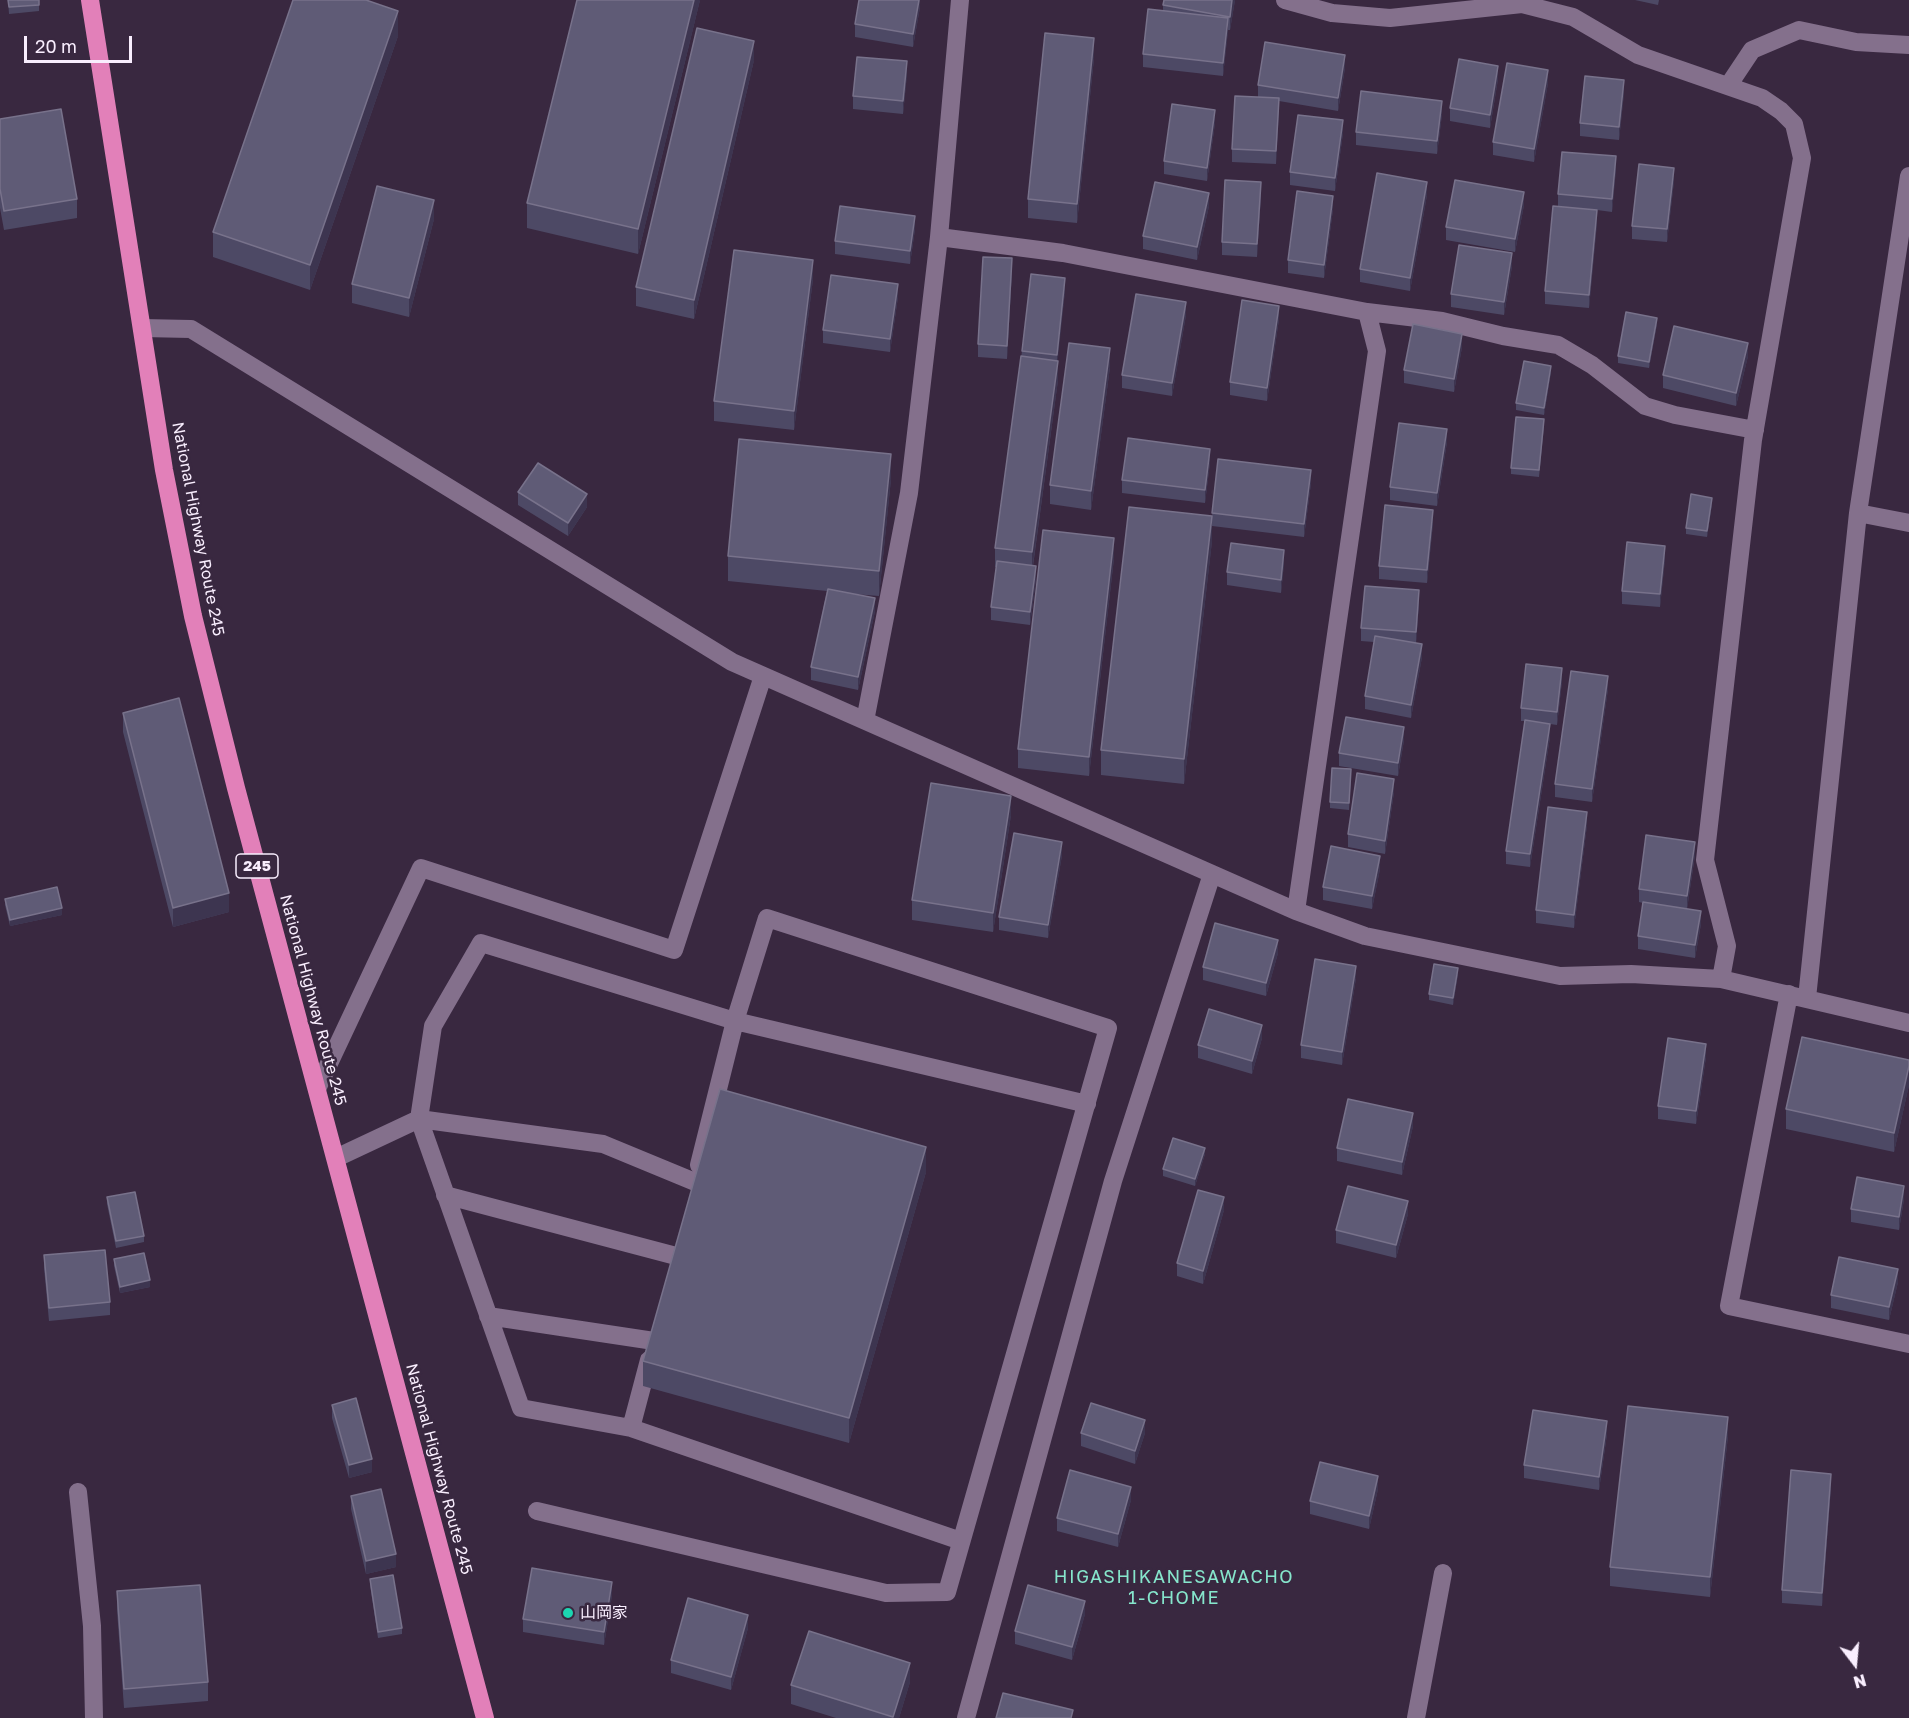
<!DOCTYPE html>
<meta charset="utf-8">
<style>
body{margin:0}
#map{position:relative;width:1909px;height:1718px;overflow:hidden;background:#392840;font-family:"Golos Text",sans-serif}
canvas{display:block}
.north{position:absolute;left:1825px;top:1634px;width:60px;height:60px;-webkit-text-stroke:4px #392840;paint-order:stroke;rotate:164deg;font-size:16px;font-weight:700;line-height:24px;text-align:center;color:#f9eefe}
.north::after{content:'';display:block;margin:auto;width:21px;height:27px;background:#f9eefe;clip-path:polygon(50% 0,100% 100%,50% 72%,0 100%)}
.scale{position:absolute;left:24px;top:36px;width:108px;height:27px;box-sizing:border-box;border:3px solid #f9eefe;border-top:0;padding-left:8px;font-size:18px;line-height:21px;white-space:nowrap;color:#f9eefe;-webkit-text-stroke:4px #392840;paint-order:stroke}
</style>
<div id="map">
<canvas width="1909" height="1718"></canvas>
<div class="north">N</div>
<div class="scale">20 m</div>
</div>
<script>
const context = document.querySelector('canvas').getContext('2d');
context.lineJoin = 'round';
function stroke(path, color, width, dash) { context.strokeStyle = color; context.lineWidth = width; context.lineCap = dash ? 'butt' : 'round'; context.setLineDash(dash || []); context.stroke(path); }
function fill(path, color) { context.fillStyle = color; context.fill(path, 'evenodd'); }
function drawText(font, color, halo, rows, align = 'center') {
  context.font = font + ' "Golos Text","Noto Sans JP",sans-serif'; context.lineWidth = 5; context.setLineDash([]); context.textBaseline = 'middle'; context.strokeStyle = halo; context.fillStyle = color; for (const [text, x, y, turn = 0] of rows) {
    context.save(); context.translate(x, y); context.rotate((+turn || 0) * Math.PI / 180); context.textAlign = isNaN(turn) ? turn : align; if (halo) context.strokeText(text, 0, 0); context.fillText(text, 0, 0); context.restore();
  }
}
stroke(new Path2D(`
 M960,0L939,237L1063,253L1367,312L1377,351L1296,911
 M1285,0L1332,13L1390,18L1522,4L1573,17L1638,55L1762,98L1781,111L1794,124L1802,158L1753,440L1705,860L1727,946L1721,979
 M1728,86L1752,50L1799,30L1856,42L1909,45
 M1909,176L1858,513L1909,523
 M1367,312L1442,321L1503,336L1558,345L1592,365L1645,406L1675,415L1755,430
 M142,328L191,329L732,662L1296,911L1365,936L1560,976L1631,974L1721,979L1909,1023
 M865,721L909,493L939,237
 M1789,994L1729,1306L1909,1344
 M1807,998L1858,513
 M317,1089L421,868L674,950L763,676
 M336,1158L419,1119L603,1144L695,1182
 M445,1195L676,1256
 M488,1316L654,1341
 M649,1360L631,1428L521,1408L419,1119L433,1026L481,943L735,1021L1087,1104
 M631,1428L961,1541
 M78,1492L92,1626L94,1718
 M537,1511L886,1593L947,1592L1108,1028L767,918L735,1021L699,1165
 M966,1718L1113,1181L1212,874
 M1416,1718L1443,1573`), '#84708c', 18);
stroke(new Path2D(`
 M90,0L164,470L193,616L236,788L485,1718`), '#e280b9', 18);
fill(new Path2D(`
 M8,0H39V11L9,14Z
 M700,0L638,254L527,228V203Z
 M920,0V7L913,47L855,37V24Z
 M1235,0L1230,30H1228L1223,76L1143,67V54L1163,10V5Z
 M1635,0H1659L1658,5Z
 M398,36L310,290L213,257V232Z
 M1094,58L1077,223L1028,218V199Z
 M754,60L694,319L636,306V287Z
 M1345,68L1338,111L1279,101L1276,164L1232,162V149L1258,97V85Z
 M907,74L903,114L853,109V96Z
 M1498,79L1490,128L1450,121V108Z
 M1548,83L1534,162L1493,155V142Z
 M1624,93L1619,140L1580,136V123Z
 M1442,114L1437,154L1356,145V132Z
 M0,119L77,199V218L4,230L0,208Z
 M1215,123L1207,181L1164,174V161Z
 M1343,133L1335,191L1290,185V172Z
 M1616,169L1612,212L1597,210V223L1589,308L1545,304V291L1558,206V194Z
 M1674,181L1667,242L1632,239V226Z
 M1261,195L1257,257L1222,255V242Z
 M1427,195L1410,291L1360,282V269Z
 M1524,205L1515,252L1446,240V227Z
 M1209,206L1197,260L1143,249V236Z
 M1333,209L1324,278L1288,273V260Z
 M434,219L409,317L352,303V284Z
 M915,229L910,264L835,254V241Z
 M1512,266L1504,315L1451,307V294Z
 M1012,271L1007,359L978,357V344Z
 M813,279L794,430L714,421V401Z
 M1065,291L1057,361L1058,380L1033,566L1036,579L1030,625L991,620V607L996,567H995V548L1022,351Z
 M898,297L890,352L823,343V330Z
 M1186,315L1172,396L1122,388V375Z
 M1279,319L1267,401L1230,395V382Z
 M1657,324L1649,368L1618,363V356Z
 M1462,347L1454,392L1404,383V370Z
 M1748,356L1736,406L1663,388V375Z
 M1110,367L1091,510L1050,504V485Z
 M1551,372L1544,415L1516,410V403Z
 M1544,426L1539,477L1511,474V468Z
 M1447,442L1437,506L1390,500V487Z
 M1218,459L1311,483L1304,537L1212,526V541L1184,784L1101,775V750L1212,516Z
 M1210,462L1205,503L1122,493V480Z
 M891,479L879,596L853,594L875,611L858,690L811,680V667L827,591L728,581V556Z
 M518,492L587,507L568,536L518,505Z
 M1712,504L1707,537L1686,534V528Z
 M1433,523L1427,583L1379,579V566Z
 M1114,558L1089,776L1018,768V749Z
 M1665,559L1660,607L1622,604V591Z
 M1284,563L1281,593L1227,585V572Z
 M1419,603L1416,643L1422,657L1411,718L1365,709V696L1374,642L1361,641V628Z
 M1562,681L1557,725L1550,724V737L1530,867L1506,864V851L1525,721H1521V708Z
 M1608,689L1592,802L1555,797V784Z
 M123,713L229,912L173,927L123,732Z
 M1404,740L1398,776L1339,766V753Z
 M1351,776L1349,810L1330,808V802Z
 M1394,792L1385,854L1348,847V834Z
 M1011,815L993,932L912,920V900Z
 M1587,825L1574,928L1536,923V910Z
 M1062,855L1048,938L999,930V917Z
 M1695,855L1687,909L1701,924L1695,958L1638,949V936L1643,903L1639,902V889Z
 M1380,869L1372,909L1323,900V887Z
 M5,899L62,915L10,926L5,905Z
 M1278,953L1266,996L1203,980V967Z
 M1458,974L1453,1005L1429,1000V994Z
 M1356,978L1342,1065L1301,1058V1045Z
 M1262,1038L1252,1074L1198,1058V1045Z
 M1706,1057L1696,1124L1658,1119V1106Z
 M1909,1060V1085L1894,1152L1786,1129V1109Z
 M1413,1126L1402,1175L1337,1161V1148Z
 M1205,1154L1195,1186L1163,1176V1169Z
 M926,1172L849,1443L643,1386V1361Z
 M107,1197L144,1236V1242L116,1248L107,1204Z
 M1904,1199L1899,1230L1851,1222V1209Z
 M1224,1210L1203,1284L1177,1276V1263Z
 M1408,1214L1396,1258L1336,1243V1230Z
 M44,1255L110,1302V1315L49,1321L44,1268Z
 M114,1259L150,1287L120,1293L114,1266Z
 M1898,1282L1889,1320L1831,1308V1295Z
 M332,1405L372,1472L349,1478L332,1418Z
 M1081,1433H1145L1135,1464L1081,1446Z
 M1607,1434L1599,1490L1524,1478V1465Z
 M1728,1436L1710,1597L1610,1586V1567Z
 M1831,1487L1822,1606L1782,1603V1590Z
 M1378,1489L1369,1529L1310,1514V1501Z
 M351,1496L396,1567L366,1574L351,1509Z
 M1131,1500L1118,1547L1057,1531V1518Z
 M370,1579L402,1628V1634L378,1638L370,1585Z
 M117,1591L208,1682V1701L124,1708L117,1610Z
 M612,1595L604,1645L523,1632V1619Z
 M1085,1614L1072,1660L1015,1644V1631Z
 M748,1628L731,1690L671,1673V1660Z
 M910,1682L899,1718H836L791,1704V1685Z`), '#4d4965');
fill(new Path2D(`
 M694,0H700L638,254V229Z
 M919,0H920V7L913,47V34Z
 M1232,0H1235L1230,30V17Z
 M398,11V36L310,290V265Z
 M1228,18V31L1223,76V63Z
 M1094,38V58L1077,223V204Z
 M754,41V60L694,319V300Z
 M1345,55V68L1338,111V98Z
 M907,61V74L903,114V101Z
 M1498,66V79L1490,128V115Z
 M1548,70V83L1534,162V149Z
 M1624,80V93L1619,140V127Z
 M1279,98V111L1276,164V151Z
 M1442,101V114L1437,154V141Z
 M1215,110V123L1207,181V168Z
 M1343,120V133L1335,191V178Z
 M1616,156V169L1612,212V199Z
 M1674,168V181L1667,242V229Z
 M1261,182V195L1257,257V244Z
 M1427,182V195L1410,291V278Z
 M1524,192V205L1515,252V239Z
 M1209,193V206L1197,260V247Z
 M1333,196V209L1324,278V265Z
 M434,200V219L409,317V298Z
 M1597,210V223L1589,308V295Z
 M915,216V229L910,264V251Z
 M1512,253V266L1504,315V302Z
 M1012,258V271L1007,359V346Z
 M813,260V279L794,430V411Z
 M1065,278V291L1057,368V355Z
 M898,284V297L890,352V339Z
 M1186,302V315L1172,396V383Z
 M1279,306V319L1267,401V388Z
 M1657,318V324L1649,368V362Z
 M1462,334V347L1454,392V379Z
 M1748,343V356L1736,406V393Z
 M1110,348V367L1091,510V491Z
 M1058,361V380L1032,571V552Z
 M1551,366V372L1544,415V408Z
 M1447,429V442L1437,506V493Z
 M1210,449V462L1205,503V490Z
 M891,454V479L879,596V571Z
 M1311,470V483L1304,537V524Z
 M587,494V507L568,536V523Z
 M1712,498V504L1707,537V531Z
 M1433,510V523L1427,583V570Z
 M1212,516V541L1184,784V759Z
 M1114,538V558L1089,776V757Z
 M1665,546V559L1660,607V594Z
 M1284,550V563L1281,593V580Z
 M1036,566V579L1030,625V612Z
 M1419,590V603L1416,645V632Z
 M875,598V611L858,690V677Z
 M1422,644V657L1411,718V705Z
 M1562,668V681L1557,725V712Z
 M1608,676V689L1592,802V789Z
 M1550,724V737L1530,867V854Z
 M1404,727V740L1398,776V763Z
 M1394,779V792L1385,854V841Z
 M1011,796V815L993,932V913Z
 M1587,812V825L1574,928V915Z
 M1062,842V855L1048,938V925Z
 M1695,842V855L1687,909V896Z
 M1380,856V869L1372,909V896Z
 M229,893V912L173,927V908Z
 M62,908V915L10,926V920Z
 M1701,911V924L1695,958V945Z
 M1278,940V953L1266,996V983Z
 M1356,966V978L1342,1065V1052Z
 M1458,968V974L1453,1005V998Z
 M1262,1025V1038L1252,1074V1061Z
 M1706,1044V1057L1696,1124V1111Z
 M1909,1066V1085L1894,1152V1133Z
 M1413,1113V1126L1402,1175V1162Z
 M926,1147V1172L849,1443V1418Z
 M1205,1148V1154L1195,1186V1179Z
 M1904,1186V1199L1899,1230V1217Z
 M1224,1197V1210L1203,1284V1271Z
 M1408,1201V1214L1396,1258V1245Z
 M1898,1269V1282L1889,1320V1307Z
 M150,1280V1287L120,1293V1287Z
 M1728,1417V1436L1710,1597V1577Z
 M1145,1420V1433L1135,1464V1451Z
 M1607,1421V1434L1599,1490V1477Z
 M372,1459V1472L349,1478V1465Z
 M1831,1474V1487L1822,1606V1593Z
 M1378,1476V1489L1369,1529V1516Z
 M1131,1487V1500L1118,1547V1534Z
 M396,1554V1567L366,1574V1561Z
 M612,1582V1595L604,1645V1632Z
 M1085,1601V1614L1072,1660V1647Z
 M748,1615V1628L731,1690V1677Z
 M910,1663V1682L899,1718H893Z`), '#3d3550');
const building = new Path2D(`
 M8,0H39V5L9,7Z
 M293,0H366L398,11L310,265L213,232Z
 M577,0H694L638,229L527,203Z
 M859,0H919L913,34L855,24Z
 M1164,0H1232L1230,17L1163,5Z
 M1148,9L1228,18L1223,63L1143,54Z
 M697,28L754,41L694,300L636,287Z
 M1045,33L1094,38L1077,204L1028,199Z
 M1265,42L1345,55L1338,98L1258,85Z
 M857,57L907,61L903,101L853,96Z
 M1459,59L1498,66L1490,115L1450,108Z
 M1507,63L1548,70L1534,149L1493,142Z
 M1585,76L1624,80L1619,127L1580,123Z
 M1361,91L1442,101L1437,141L1356,132Z
 M1235,96L1279,98L1276,151L1232,149Z
 M1172,104L1215,110L1207,168L1164,161Z
 M61,109L77,199L4,211L0,189V119Z
 M1298,115L1343,120L1335,178L1290,172Z
 M1562,152L1616,156L1612,199L1558,194Z
 M1639,164L1674,168L1667,229L1632,226Z
 M1377,173L1427,182L1410,278L1360,269Z
 M1225,180L1261,182L1257,244L1222,242Z
 M1455,180L1524,192L1515,239L1446,227Z
 M1155,182L1209,193L1197,247L1143,236Z
 M377,186L434,200L409,298L352,284Z
 M1297,191L1333,196L1324,265L1288,260Z
 M840,206L915,216L910,251L835,241Z
 M1553,206L1597,210L1589,295L1545,291Z
 M1459,245L1512,253L1504,302L1451,294Z
 M734,250L813,260L794,411L714,401Z
 M983,257L1012,258L1007,346L978,344Z
 M1031,274L1065,278L1057,355L1022,351Z
 M831,275L898,284L890,339L823,330Z
 M1136,294L1186,302L1172,383L1122,375Z
 M1242,300L1279,306L1267,388L1230,382Z
 M1626,312L1657,318L1649,362L1618,356Z
 M1413,324L1462,334L1454,379L1404,370Z
 M1674,326L1748,343L1736,393L1663,375Z
 M1069,343L1110,348L1091,491L1050,485Z
 M1021,356L1058,361L1032,552L995,548Z
 M1524,361L1551,366L1544,408L1516,403Z
 M1516,417L1544,419L1539,470L1511,468Z
 M1399,423L1447,429L1437,493L1390,487Z
 M1128,438L1210,449L1205,490L1122,480Z
 M739,439L891,454L879,571L728,556Z
 M1218,459L1311,470L1304,524L1212,513Z
 M538,463L587,494L568,523L518,492Z
 M1691,494L1712,498L1707,531L1686,528Z
 M1385,505L1433,510L1427,570L1379,566Z
 M1129,507L1212,516L1184,759L1101,750Z
 M1043,530L1114,538L1089,757L1018,749Z
 M1627,542L1665,546L1660,594L1622,591Z
 M1231,543L1284,550L1281,580L1227,572Z
 M997,561L1036,566L1030,612L991,607Z
 M1365,586L1419,590L1416,632L1361,628Z
 M828,589L875,598L858,677L811,667Z
 M1375,636L1422,644L1411,705L1365,696Z
 M1526,664L1562,668L1557,712L1521,708Z
 M1571,671L1608,676L1592,789L1555,784Z
 M179,698L229,893L173,908L123,713Z
 M1346,717L1404,727L1398,763L1339,753Z
 M1525,720L1550,724L1530,854L1506,851Z
 M1332,768L1351,769L1349,803L1330,802Z
 M1357,773L1394,779L1385,841L1348,834Z
 M931,783L1011,796L993,913L912,900Z
 M1548,807L1587,812L1574,915L1536,910Z
 M1014,833L1062,842L1048,925L999,917Z
 M1646,835L1695,842L1687,896L1639,889Z
 M1331,846L1380,856L1372,896L1323,887Z
 M57,887L62,908L10,920L5,899Z
 M1643,902L1701,911L1695,945L1638,936Z
 M1215,923L1278,940L1266,983L1203,967Z
 M1315,959L1356,966L1342,1052L1301,1045Z
 M1434,964L1458,968L1453,998L1429,994Z
 M1209,1009L1262,1025L1252,1061L1198,1045Z
 M1802,1037L1909,1060V1066L1894,1133L1786,1109Z
 M1668,1038L1706,1044L1696,1111L1658,1106Z
 M720,1089L926,1147L849,1418L643,1361Z
 M1348,1099L1413,1113L1402,1162L1337,1148Z
 M1173,1138L1205,1148L1195,1179L1163,1169Z
 M1857,1177L1904,1186L1899,1217L1851,1209Z
 M1348,1186L1408,1201L1396,1245L1336,1230Z
 M1198,1190L1224,1197L1203,1271L1177,1263Z
 M135,1192L144,1236L116,1241L107,1197Z
 M105,1250L110,1302L49,1308L44,1255Z
 M144,1253L150,1280L120,1287L114,1259Z
 M1839,1257L1898,1269L1889,1307L1831,1295Z
 M356,1398L372,1459L349,1465L332,1405Z
 M1091,1403L1145,1420L1135,1451L1081,1433Z
 M1628,1406L1728,1417L1710,1577L1610,1567Z
 M1533,1410L1607,1421L1599,1477L1524,1465Z
 M1320,1462L1378,1476L1369,1516L1310,1501Z
 M1070,1470L1131,1487L1118,1534L1057,1518Z
 M1791,1470L1831,1474L1822,1593L1782,1590Z
 M381,1489L396,1554L366,1561L351,1496Z
 M532,1568L612,1582L604,1632L523,1619Z
 M393,1575L402,1628L378,1632L370,1579Z
 M200,1585L208,1682L124,1689L117,1591Z
 M1028,1585L1085,1601L1072,1647L1015,1631Z
 M688,1598L748,1615L731,1677L671,1660Z
 M809,1631L910,1663L893,1717L791,1685Z
 M1003,1693L1073,1710L1071,1718H996Z`);
fill(building, '#5f5b76');
stroke(building, '#78728b', 1.5);
for (const [x, y, r, color] of [
 [568,1613,6,"#1cd5b1"]
]) { const dot = new Path2D(); dot.arc(x, y, r, 0, 2 * Math.PI); context.fillStyle = color; context.fill(dot); stroke(dot, '#392840', 2); }
for (const [x, y, w] of [
 [257,866,42]
]) { const box = new Path2D(); box.roundRect(x - w / 2, y - 12, w, 24, 4.5); context.fillStyle = '#392840'; context.fill(box); stroke(box, '#f9eefe', 1.5); }
drawText('bold 15px', '#f9eefe', null, [
 ["245",257,866]
]);
drawText('16px', '#f9eefe', '#392840', [
 ["National Highway Route 245",198,529,79],
 ["National Highway Route 245",313,1000,75],
 ["National Highway Route 245",439,1469,75]
]);
drawText('16px', '#f9eefe', '#392840', [
 ["山岡家",580,1613]
], 'left');
context.letterSpacing = '1.5px';
drawText('18px', '#86e6cc', '#392840', [
 ["HIGASHIKANESAWACHO",1174,1577],
 ["1-CHOME",1174,1598]
]);
context.letterSpacing = '0px';
</script>
